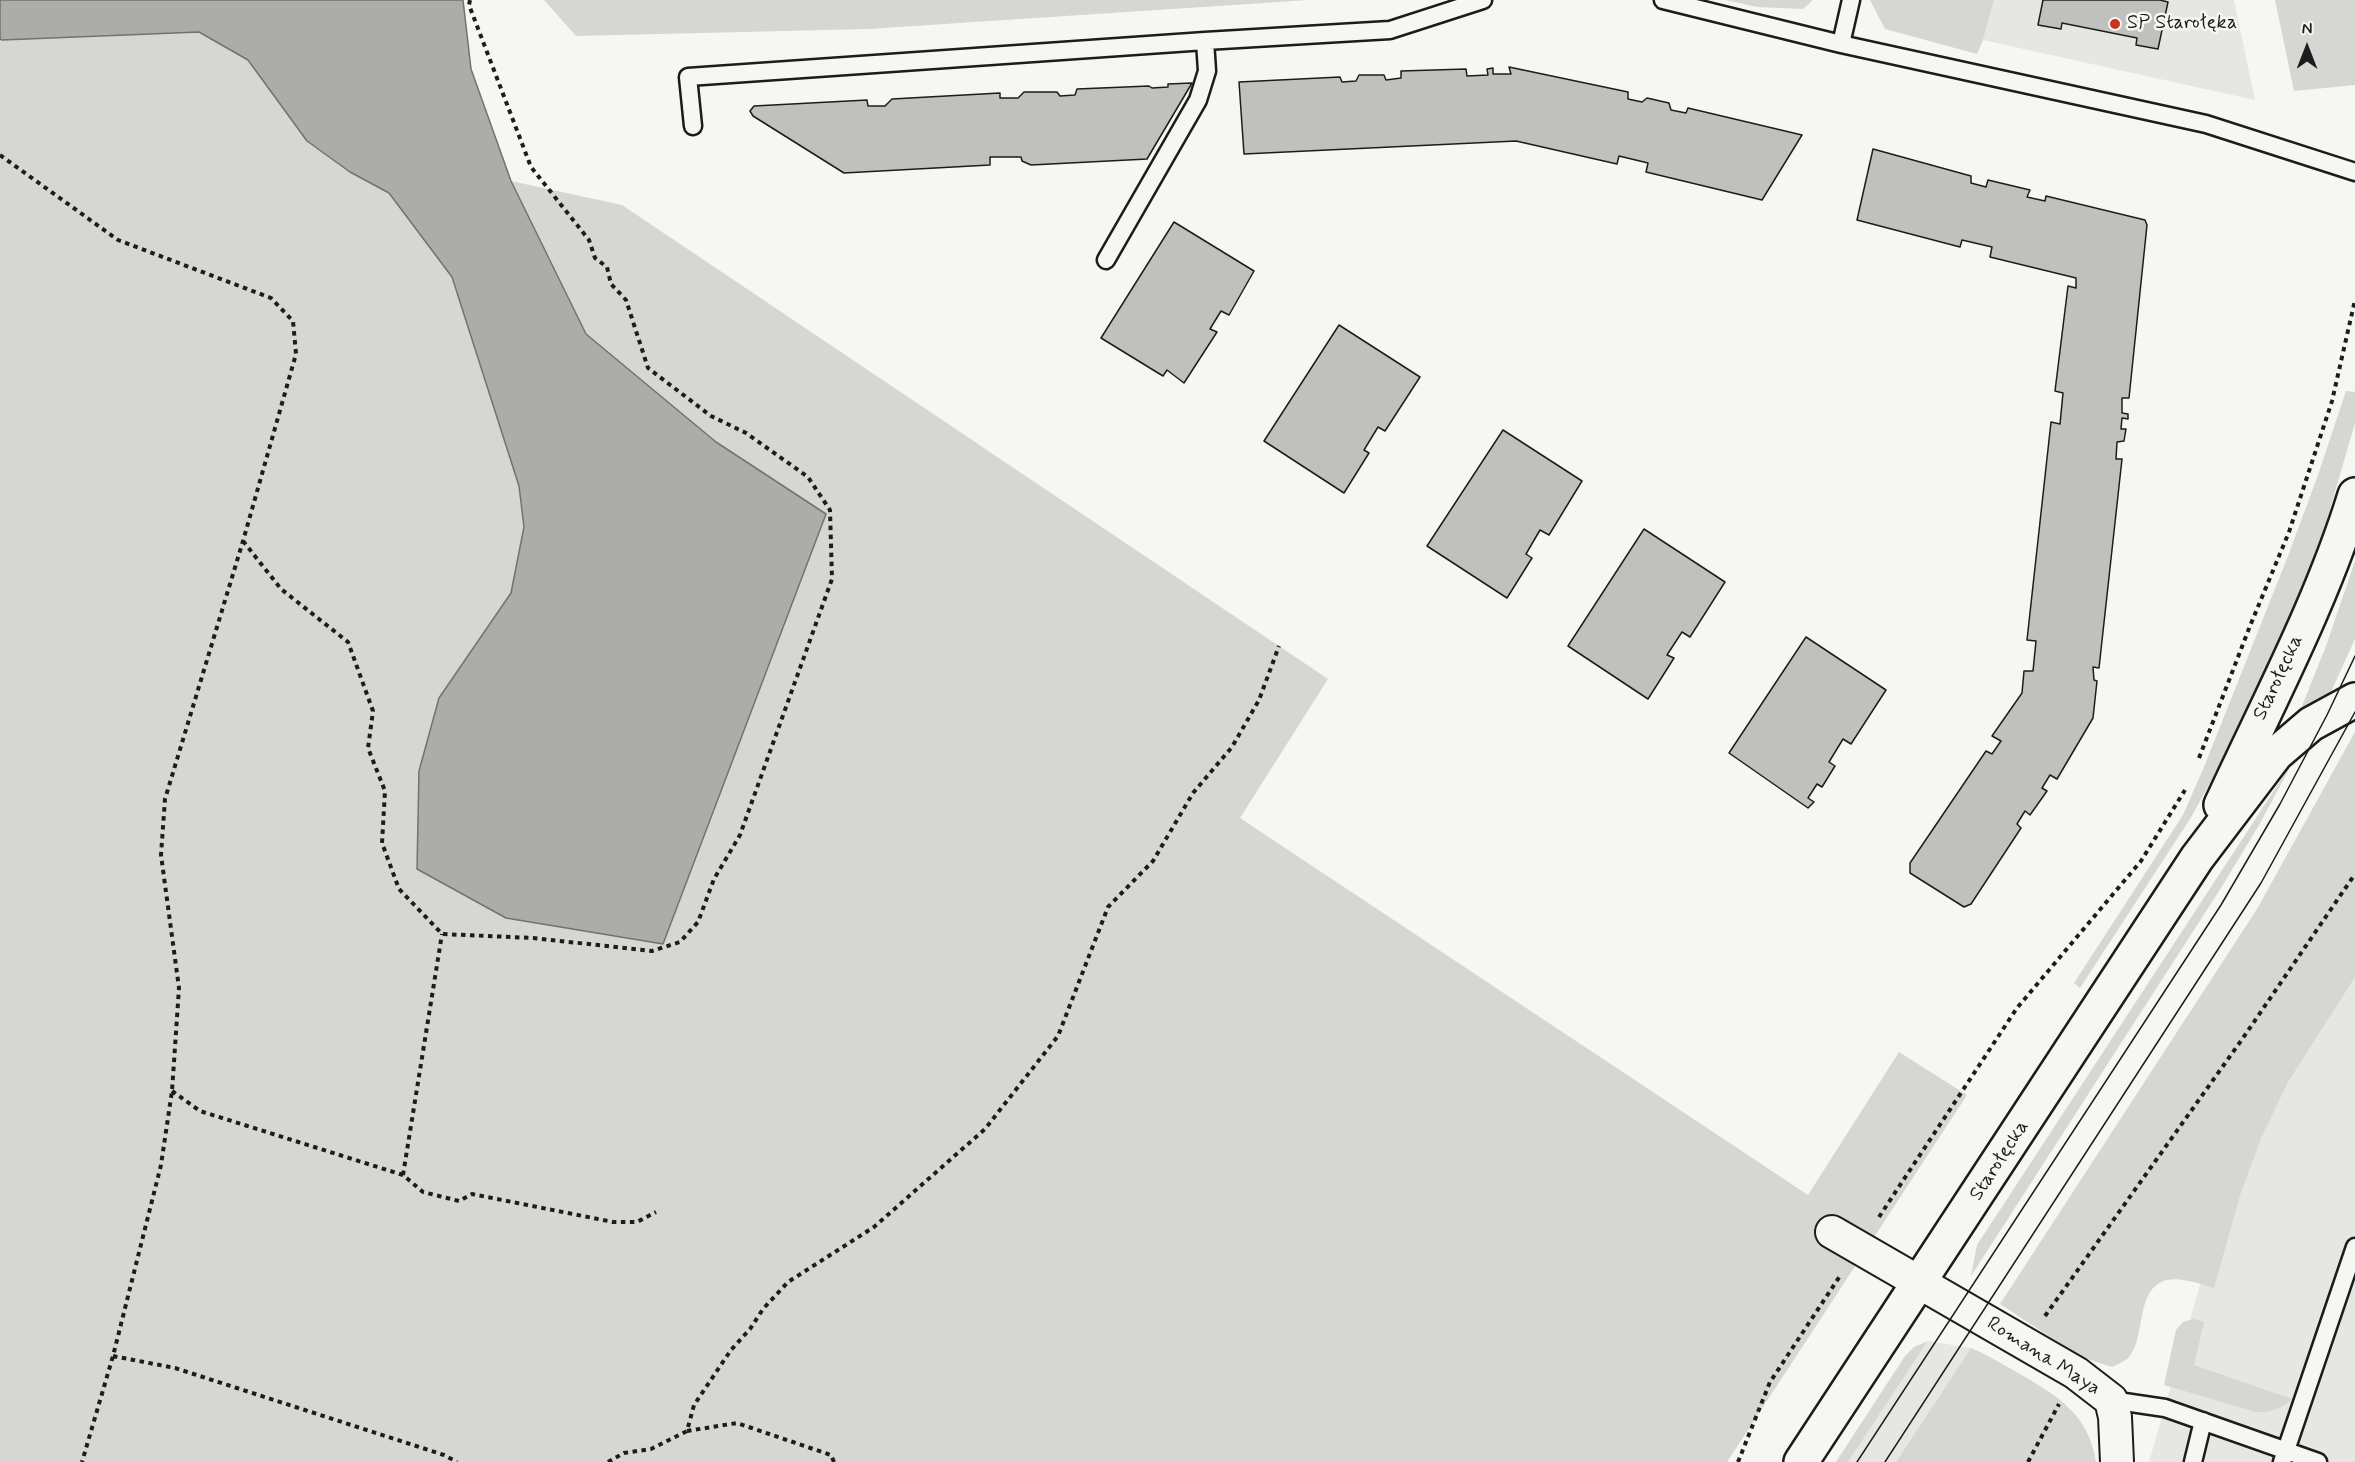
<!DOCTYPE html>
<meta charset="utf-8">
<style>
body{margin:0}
#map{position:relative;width:2355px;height:1462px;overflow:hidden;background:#f6f6f2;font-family:Mynerve,sans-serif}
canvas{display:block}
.north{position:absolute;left:2277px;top:18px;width:60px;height:60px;-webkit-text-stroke:4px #f6f6f2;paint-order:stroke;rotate:0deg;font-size:16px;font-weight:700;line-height:24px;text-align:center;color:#1c1c1c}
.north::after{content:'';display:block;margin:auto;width:21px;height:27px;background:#1c1c1c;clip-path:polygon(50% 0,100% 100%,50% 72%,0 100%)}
</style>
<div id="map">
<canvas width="2355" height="1462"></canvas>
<div class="north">N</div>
</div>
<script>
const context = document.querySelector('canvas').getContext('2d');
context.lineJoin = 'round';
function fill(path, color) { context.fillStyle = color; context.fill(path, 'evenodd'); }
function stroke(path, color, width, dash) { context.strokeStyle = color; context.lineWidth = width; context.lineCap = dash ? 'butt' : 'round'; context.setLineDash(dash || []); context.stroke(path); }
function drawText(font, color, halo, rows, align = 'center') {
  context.font = font + ' Mynerve,sans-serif'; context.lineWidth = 5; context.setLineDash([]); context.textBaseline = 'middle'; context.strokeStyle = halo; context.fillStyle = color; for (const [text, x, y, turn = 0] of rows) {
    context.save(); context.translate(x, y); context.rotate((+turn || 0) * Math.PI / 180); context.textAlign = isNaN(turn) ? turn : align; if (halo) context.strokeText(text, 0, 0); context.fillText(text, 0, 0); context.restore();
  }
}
fill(new Path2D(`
 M1994,0H2234L2255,100L1983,40Z
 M2355,949V1462H2149L2220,1215Z
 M1928,1341L1971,1348L1896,1462H1848Z`), '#e6e6e2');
fill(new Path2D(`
 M544,0H1309L868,29L576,36Z
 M1726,0H1813L1803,9L1757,7Z
 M1870,0H1994L1983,40L1977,54L1885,29Z
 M2275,0H2355V85L2294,91Z
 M199,32L248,60L307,141L350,172L389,193L452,277L519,486L524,527L511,593L439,698L826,514L716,442L586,334L511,181L622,205L1328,679L1240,818L1808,1195L1899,1052L1967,1095L1727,1462H0V39Z
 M2346,391L2355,392V423L2327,519L2295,608L2239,730L2190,819L2080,988L2074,983L2183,815L2204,767L2288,556L2318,475Z
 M2355,561V639L2330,694L2300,711L2326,646Z
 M2355,732V977L2288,1082L2262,1136L2241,1192L2214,1288C2200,1284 2182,1277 2167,1280C2134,1288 2147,1339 2128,1358C2124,1362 2117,1364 2112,1367L2084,1358L2067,1348L2000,1304L2257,909Z
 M2294,760L2259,825L2221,888L1971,1276L1977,1245Z
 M2193,1319L2204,1322L2194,1365L2292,1399C2280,1409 2272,1413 2256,1412L2164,1385L2176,1330L2183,1322Z
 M1928,1341L1848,1462H1836L1905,1356L1914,1347Z
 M1971,1348C1988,1355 2004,1365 2020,1374C2058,1396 2089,1415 2096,1462H1896Z`), '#d6d6d2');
const water = new Path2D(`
 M0,0H463L471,69L511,181L586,334L716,442L826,514L663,944L506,918L417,869L419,771L439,698L511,593L524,527L519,486L452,277L389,193L350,172L307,141L248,60L199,32L2,40L0,39Z`);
fill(water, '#acaca9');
stroke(water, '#727271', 1.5);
const building = new Path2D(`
 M2043,0H2160L2168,2L2158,49L2136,45L2137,38L2062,23L2061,29L2038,25Z
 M1509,67L1628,92V99L1642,102L1647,98L1669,103L1671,110L1686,113L1688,108L1802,135L1762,200L1646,172L1648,163L1619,156L1617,164L1516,141L1244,154L1239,82L1340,77L1342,82L1356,81L1359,75H1384L1386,80L1401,78V71L1466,69L1467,76L1488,75L1487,69L1493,68V74H1511Z
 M1192,83L1147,159L1031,165L1022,161L1021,157H990V165L844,173L753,116L750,111L754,106L867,100L868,106H885L892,99L1000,93V98H1018L1024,92H1057L1060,96L1075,95L1077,89L1149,86L1152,88L1168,87V84Z
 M1873,149L1971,176V183L1986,187L1988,180L2030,190L2027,197L2045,201L2046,196L2145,220L2147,225L2129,398H2122V413L2128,414V419L2122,418L2121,429H2126L2124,441L2117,442L2116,459H2122L2099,668L2093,667L2094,680L2097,681L2093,718L2057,779L2050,775L2042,788L2047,791L2030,815L2025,811L2017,824L2021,828L1971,904L1964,907L1910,873V863L1986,751L1992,754L2001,741L1992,736L2022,693L2024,671H2033L2036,641L2027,640L2051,422L2060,424L2063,393L2055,391L2068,286L2076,288V278L1990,257L1992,247L1962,240L1960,247L1857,220Z
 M1174,222L1254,271L1229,315L1221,311L1210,329L1217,332L1184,383L1167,370L1163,376L1101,338Z
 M1339,325L1420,377L1385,431L1378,427L1364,450L1369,453L1344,493L1264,441Z
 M1503,430L1582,481L1549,535L1540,530L1526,554L1532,558L1507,598L1427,546Z
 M1644,529L1725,582L1690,637L1682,632L1667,655L1674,658L1648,699L1568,646Z
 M1806,637L1886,690L1851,744L1843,739L1829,762L1835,766L1822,787L1817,784L1808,798L1814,802L1808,808L1729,753Z`);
fill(building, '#c0c0bd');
stroke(building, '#1c1c1c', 1.5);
const lane = new Path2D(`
 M1663,0L1841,44L2206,124L2355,172
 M1841,44L1851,0
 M693,126L688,77L1205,41
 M1106,260L1198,100L1207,71L1205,41L1390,30L1483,0
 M2111,1400L2165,1408L2318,1462
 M2193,1462L2203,1421
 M2282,1462L2355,1247`);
const street = new Path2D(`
 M1832,1232L2076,1373L2111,1400L2115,1417L2117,1462`);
const secondary = new Path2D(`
 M2221,805C2268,703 2322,602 2355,495
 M1801,1462L2197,858L2276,754L2311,724L2355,700`);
stroke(lane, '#1c1c1c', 21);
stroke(street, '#1c1c1c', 36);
stroke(secondary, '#1c1c1c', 38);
stroke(new Path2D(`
 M0,155L118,240L271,298L293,321L296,354L243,541L165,799L161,855L179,988L172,1091L161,1165L113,1356L82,1462
 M243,541L281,589L348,642L373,711L368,748L385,791L382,843L399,889L442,934L533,938L652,951L680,942L698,922L714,879L740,835L832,579L830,510L808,477L746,433L711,416L648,368L626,300L611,284L607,267L595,258L589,240L531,167L469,5L470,0
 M2199,758L2250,626L2289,532L2332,401L2355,300
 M172,1091L200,1111L403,1175L423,1192L459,1201L472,1194L613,1222H637L656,1212
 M403,1175L442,934
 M1879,1217L2017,1008L2141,861L2185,790
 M2045,1316L2243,1038L2355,874
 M113,1356L175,1368L444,1455L457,1462
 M687,1431L737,1423L831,1455L834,1462
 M608,1462L624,1453L651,1449L687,1431L694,1405L731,1350L750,1329L763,1309L788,1282L874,1227L985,1129L1058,1036L1108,907L1153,861L1193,793L1232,747L1259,700L1279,646
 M1738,1462L1770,1382L1840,1276
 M2028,1462L2059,1404`), '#1c1c1c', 4, [4.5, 4.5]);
stroke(lane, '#f6f6f2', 16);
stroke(street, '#f6f6f2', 32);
stroke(secondary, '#f6f6f2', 33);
stroke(new Path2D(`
 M1857,1462L2221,905L2280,804L2327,715L2355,656
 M1885,1462L2261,883L2355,712`), '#1c1c1c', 1.5);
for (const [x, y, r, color] of [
 [2115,24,6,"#c8321e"]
]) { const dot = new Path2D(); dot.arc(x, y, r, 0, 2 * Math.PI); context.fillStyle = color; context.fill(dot); stroke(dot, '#f6f6f2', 2); }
drawText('20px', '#1c1c1c', '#f6f6f2', [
 ["SP Starołęka",2127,24]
], 'left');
drawText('20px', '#1c1c1c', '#f6f6f2', [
 ["Starołęcka",2279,678,-65],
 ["Starołęcka",2000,1161,-57],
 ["Romana Maya",2043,1357,32]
]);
</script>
